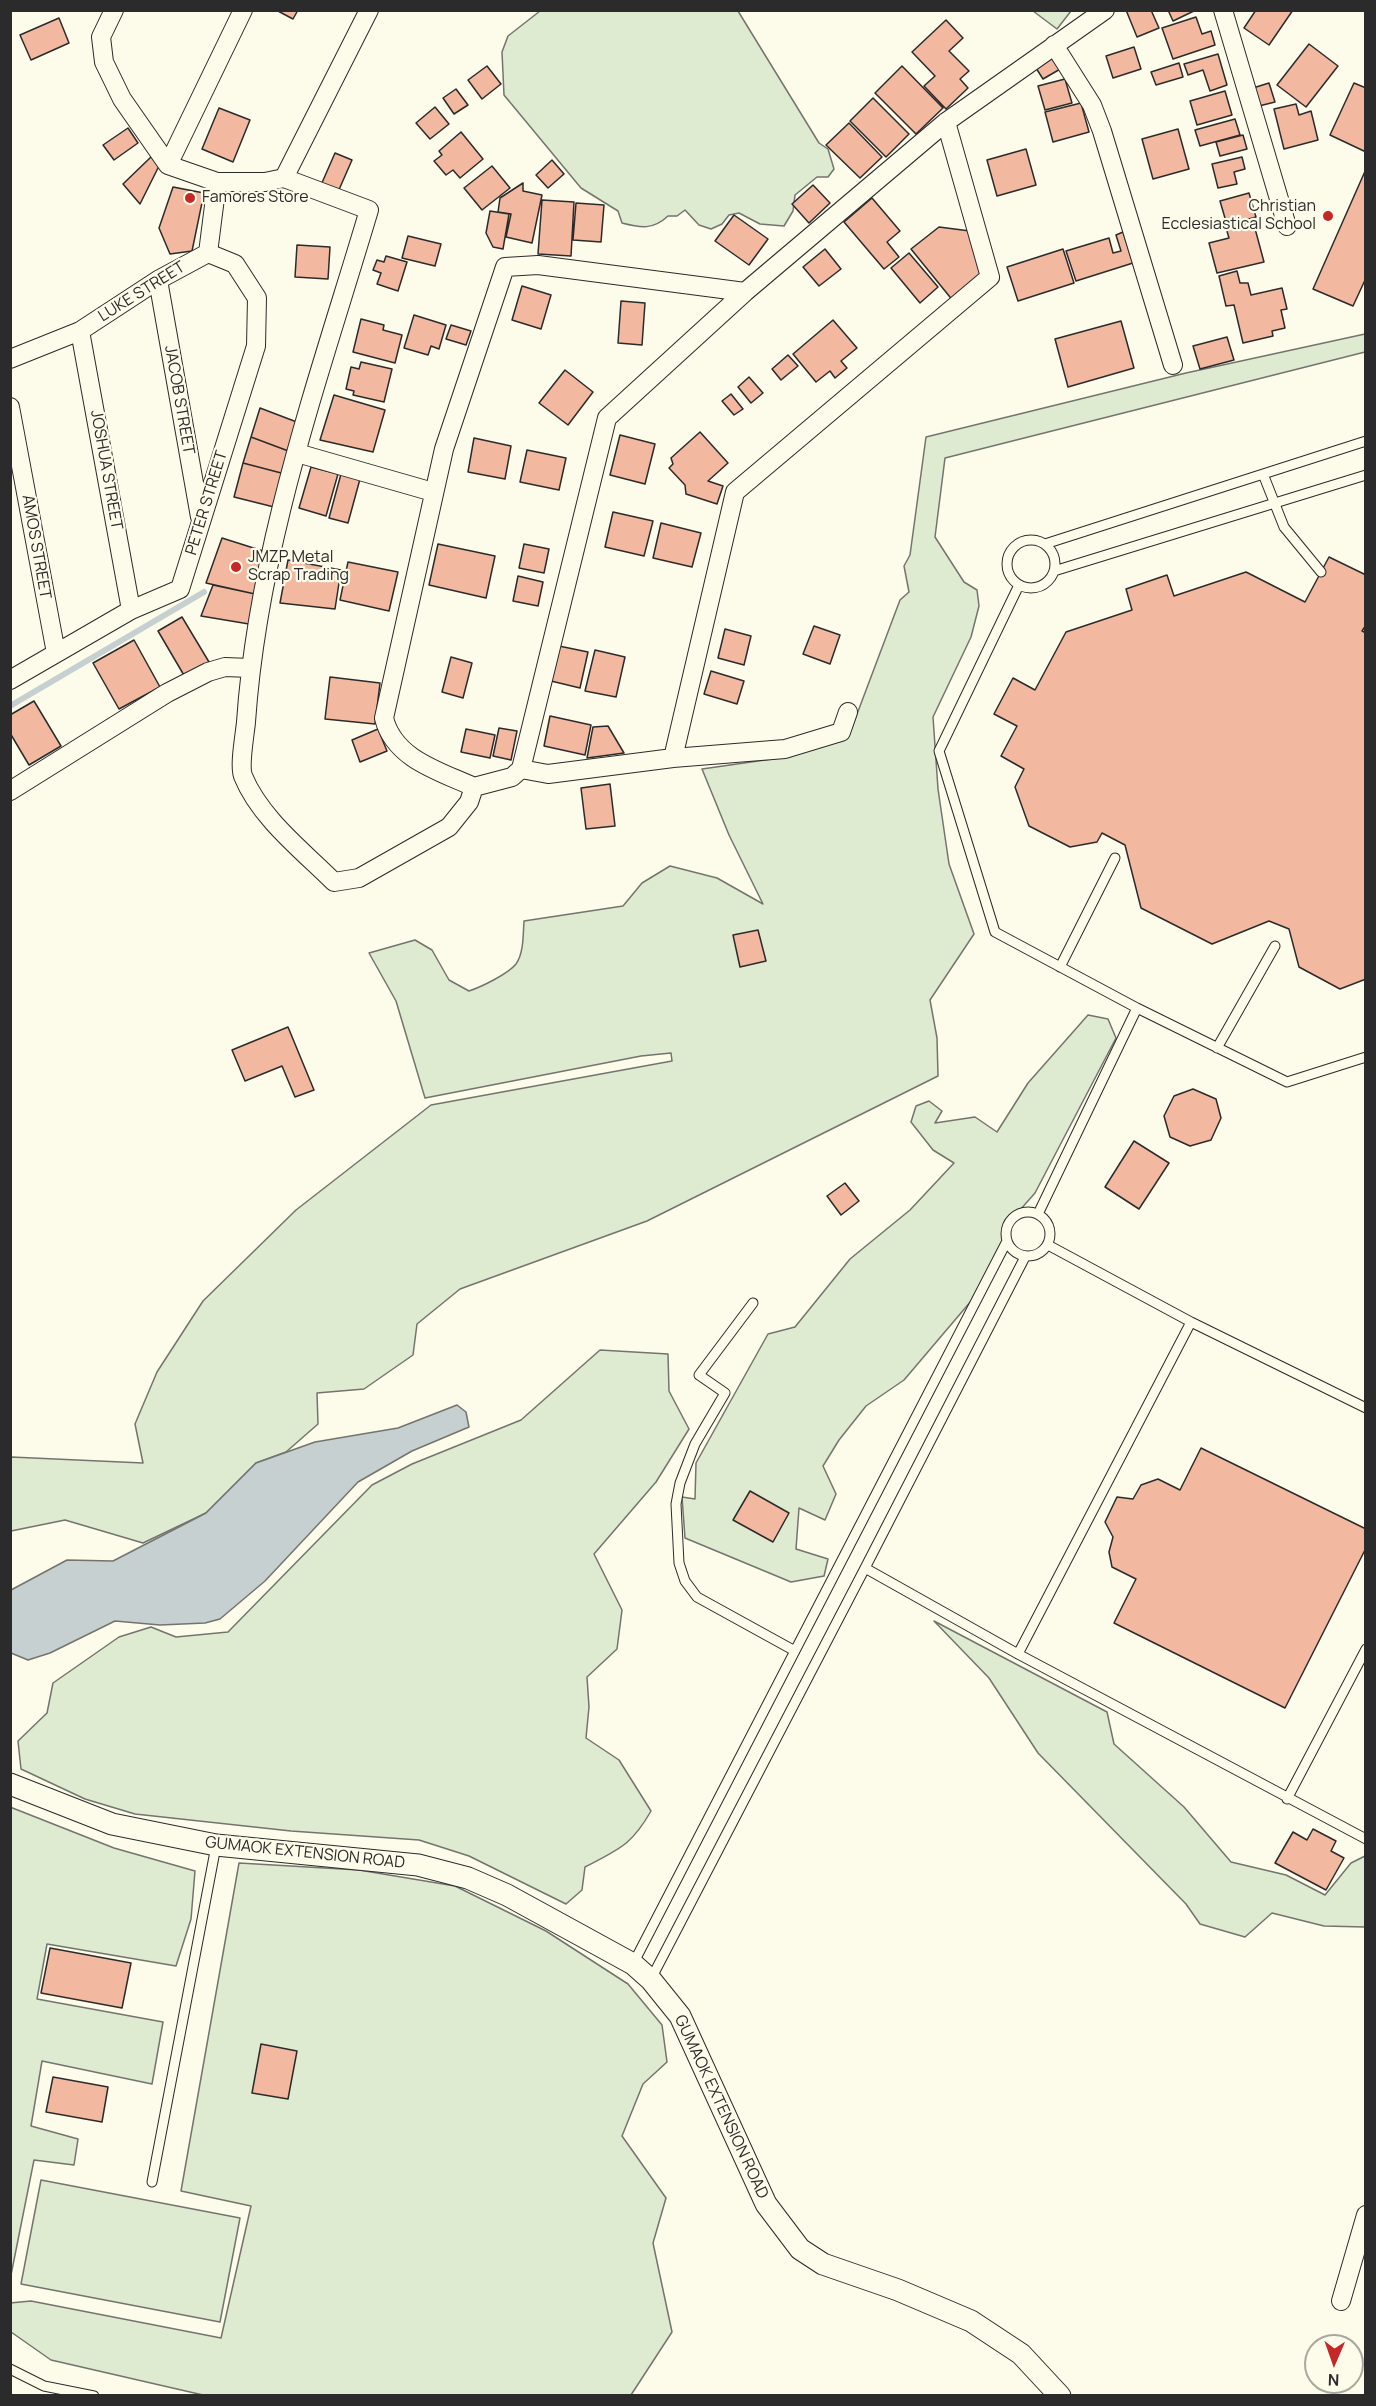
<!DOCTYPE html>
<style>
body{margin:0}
#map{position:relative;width:1376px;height:2406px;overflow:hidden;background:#fdfbea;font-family:Manrope,sans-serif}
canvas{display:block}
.frame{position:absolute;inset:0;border:12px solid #2b2b2b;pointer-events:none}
.north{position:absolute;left:1304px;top:2334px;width:60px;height:60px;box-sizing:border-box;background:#fdfbea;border:2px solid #a9a89e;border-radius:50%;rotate:182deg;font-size:16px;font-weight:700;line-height:24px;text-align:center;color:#2b2b2b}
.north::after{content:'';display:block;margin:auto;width:21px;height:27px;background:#c62828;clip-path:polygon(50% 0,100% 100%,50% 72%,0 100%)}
</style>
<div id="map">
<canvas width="1376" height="2406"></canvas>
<div class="frame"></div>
<div class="north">N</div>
</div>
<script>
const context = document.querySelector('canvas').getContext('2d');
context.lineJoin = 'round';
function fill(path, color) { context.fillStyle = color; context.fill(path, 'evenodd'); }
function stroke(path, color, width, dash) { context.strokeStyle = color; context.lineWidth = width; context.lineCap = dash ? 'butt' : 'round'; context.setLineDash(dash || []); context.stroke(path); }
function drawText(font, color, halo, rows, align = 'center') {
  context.font = font + ' Manrope,sans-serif'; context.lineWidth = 4.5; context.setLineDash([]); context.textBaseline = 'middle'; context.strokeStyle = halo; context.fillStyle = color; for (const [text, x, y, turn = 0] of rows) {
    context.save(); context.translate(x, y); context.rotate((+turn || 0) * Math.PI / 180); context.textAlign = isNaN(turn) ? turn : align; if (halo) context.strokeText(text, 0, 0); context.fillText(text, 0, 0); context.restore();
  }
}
const green = new Path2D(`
 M540,11H738L819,143L828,149L834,169L828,177H817L795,195L793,211L784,226L760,224L739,213L729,215L722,224L711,229L699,225L685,210L677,216H668C653,230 641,228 622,223L618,211L581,188L504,95L502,52L508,36Z
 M1033,11H1071L1057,29Z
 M1365,334V352L945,458L935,537L964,582L977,590L979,606L971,637L933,717L938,789L949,864L974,934L930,1000L937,1038L938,1076L647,1221L460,1289L417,1324L413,1355L364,1389L317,1393L318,1424L286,1452L256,1463L206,1513L143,1543L65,1520L11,1531V1457L143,1463L135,1424L157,1372L203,1301L296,1210L431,1105L672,1061L671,1053L641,1056L425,1098L396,1001L369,953L415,940L432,950L449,980L469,991C481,987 508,974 516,964C524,953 523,934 524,921L623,906L642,883L670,866L717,878L763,904L729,835L702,769L786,757L848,738L900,600L909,592L904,566L910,555L926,437L1186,373Z
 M1088,1015L1108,1019L1116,1038L1035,1193L1012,1219L983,1287L904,1380L866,1406L839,1440L823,1466L836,1494L825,1520L799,1508L796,1549L828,1559L824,1576L791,1582L685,1538L682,1497L695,1499L696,1463L768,1334L795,1327L850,1259L910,1210L954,1163L933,1150L911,1122L916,1106L929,1101L942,1111L935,1123L975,1117L997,1132L1028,1083Z
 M600,1350L668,1354L669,1391L689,1429L656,1482L594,1554L622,1610L617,1649L587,1677L589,1707L586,1738L619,1760L651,1811C631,1846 619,1849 585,1867L582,1890L566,1904L469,1856L419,1840L291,1831L135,1814L85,1799L21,1769L18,1741L47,1713L53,1683L119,1637L151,1627L176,1637L228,1632L372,1485L412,1464L521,1420Z
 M934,1621L1107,1712L1114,1744L1184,1807L1231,1862L1286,1875L1325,1895L1351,1863L1365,1856V1927L1324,1926L1272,1913L1245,1937L1200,1924L1186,1904L1038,1753L989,1678Z
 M10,1807L114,1848L195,1871L191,1919L176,1966L47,1944L37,1999L163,2022L152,2084L42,2061L31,2126L78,2139L74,2165L34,2160L11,2275Z
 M239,1863L359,1870L455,1886L546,1931L628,1984L662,2025L667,2062L643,2084L622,2136L666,2198L653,2243L672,2332L631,2395H203L51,2360L11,2332L10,2303L31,2301L221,2338L251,2206L181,2191Z
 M41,2180L240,2218L220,2322L21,2284Z`);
fill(green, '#deebd1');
stroke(green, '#74746e', 1.5);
const water = new Path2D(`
 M457,1405L466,1412L469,1427L412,1451L358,1482L265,1581L220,1619L205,1623L160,1625L115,1621L50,1653L28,1660L11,1653V1590L67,1560L113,1561L206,1513L256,1463L315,1442L398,1428Z`);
fill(water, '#c7d0d0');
stroke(water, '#74746e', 1.5);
stroke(new Path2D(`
 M10,706L204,592`), '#c7d0d0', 6);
const building = new Path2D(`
 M276,10H298L293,19Z
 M1126,10H1151L1159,28L1137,37Z
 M1168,10H1196L1173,21Z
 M1256,10H1293L1269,45L1244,28Z
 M1196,17L1202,34L1211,31L1215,45L1173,59L1162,28Z
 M59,18L69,43L31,60L20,35Z
 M946,20L963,38L949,51L969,71L960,79L968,88L946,109L924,86L935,76L912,52Z
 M1309,44L1338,66L1306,107L1277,85Z
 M1134,47L1141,69L1113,78L1106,56Z
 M1218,54L1227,85L1210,91L1203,70L1188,75L1184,64Z
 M1054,56L1062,68L1043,79L1036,68Z
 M1179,63L1183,77L1156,85L1151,72Z
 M487,66L501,84L482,99L468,80Z
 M902,66L943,108L916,134L875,93Z
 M1065,79L1072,103L1045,110L1038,86Z
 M1269,83L1275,102L1259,106L1253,88Z
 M1354,83L1366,88V152L1330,135Z
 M456,89L468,105L454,114L443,98Z
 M1225,91L1232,115L1197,125L1190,101Z
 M873,98L909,134L886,157L850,121Z
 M1081,103L1089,132L1053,142L1045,112Z
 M1296,104L1299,115L1311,111L1318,140L1284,149L1274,109Z
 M435,107L449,124L430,139L416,123Z
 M219,108L250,120L233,162L202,149Z
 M1235,119L1240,135L1200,146L1195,130Z
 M849,123L882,157L860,178L826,145Z
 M128,128L138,143L114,160L103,145Z
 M1178,129L1189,169L1153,179L1142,139Z
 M461,132L483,159L460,178L453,170L446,175L434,161L442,155L439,151Z
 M1243,135L1247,149L1220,156L1216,142Z
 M1026,149L1036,185L997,196L987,160Z
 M335,153L352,160L338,192L321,185Z
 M153,155L160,164L140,204L123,184Z
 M1242,157L1245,169L1234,172L1237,184L1218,188L1212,164Z
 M552,160L564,174L548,188L536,175Z
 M492,166L510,188L482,210L464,188Z
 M1366,169V278L1353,306L1313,289Z
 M523,183V191L542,195L532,243L506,237L511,214L498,212L500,198Z
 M813,185L830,203L809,223L792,204Z
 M173,187L204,193L192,251L170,254L159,228Z
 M1249,193L1256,217L1227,225L1220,201Z
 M872,198L900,231L887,242L899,257L884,269L844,222Z
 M542,200L574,202L571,256L538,254Z
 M576,203L604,205L601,242L573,240Z
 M490,211L509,214L503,249L493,247L486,233Z
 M734,215L768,239L749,265L715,241Z
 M1253,221L1264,262L1217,273L1209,243L1229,238L1226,228Z
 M939,227L970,231L982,280L954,302L911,249Z
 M1123,232L1133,263L1076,281L1066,251L1109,238L1113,253L1121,251L1116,235Z
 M408,236L441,244L435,266L402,258Z
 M297,245L330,247L328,279L295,277Z
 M825,249L841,269L819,286L803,267Z
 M1063,249L1074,283L1018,301L1007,267Z
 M909,253L938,287L920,303L891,268Z
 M386,256L407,262L398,291L377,284L381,273L373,270L377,260L384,262Z
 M1237,271L1240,283H1248L1251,295L1282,288L1287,309L1281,310L1285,328L1272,331L1273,336L1243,343L1234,305L1226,306L1219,276Z
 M522,286L551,295L541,329L512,320Z
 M621,301L645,303L642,345L618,343Z
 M414,315L446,325L439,349L431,346L428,355L404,348Z
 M361,319L384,325L383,330L402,335L395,363L353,352Z
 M833,320L857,348L841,361L847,368L835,378L830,371L816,382L793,354Z
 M1121,321L1134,368L1068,387L1055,339Z
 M451,325L471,331L466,345L446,339Z
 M1227,337L1234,360L1200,369L1193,346Z
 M788,355L798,366L781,380L772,369Z
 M361,362L392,369L384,402L353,395L354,391L346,389L351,367L359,369Z
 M565,370L593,392L568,425L539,403Z
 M749,377L763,393L751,403L738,387Z
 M731,394L743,409L734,415L722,401Z
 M334,395L385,410L373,452L320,440Z
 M260,408L302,424L291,452L251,437Z
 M700,432L728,463L708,481L723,486L717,504L686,494L685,485L669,468L673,464L671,458Z
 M620,435L655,444L645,484L610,475Z
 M251,437L291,452L285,474L243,463Z
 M474,438L511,446L505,479L468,472Z
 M527,450L566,458L559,490L520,482Z
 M243,463L285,474L274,507L234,497Z
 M311,467L338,474L326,516L299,508Z
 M341,474L360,479L348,523L329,518Z
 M613,512L653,521L644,556L605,547Z
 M661,523L701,533L692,567L653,558Z
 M222,538L263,551L255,594L206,583Z
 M438,544L495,556L486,598L429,585Z
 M524,544L549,549L544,573L519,568Z
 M1329,557L1366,575V625L1362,631L1366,633V979L1340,989L1299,967L1289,929L1269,921L1212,944L1141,908L1125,845L1102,833L1097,842L1070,847L1029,826L1015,787L1024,769L1001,756L1017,726L994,714L1013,678L1035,690L1066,632L1132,610L1126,589L1167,575L1174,596L1246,572L1305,602Z
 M288,560L341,570L335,609L280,603Z
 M348,562L398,572L389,611L340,600Z
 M518,576L543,582L538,606L513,601Z
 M213,585L255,594L249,624L201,616Z
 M182,617L209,662L185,677L158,631Z
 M814,626L840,635L830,664L803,654Z
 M725,629L751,636L744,665L718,658Z
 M134,640L160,687L119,709L93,663Z
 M559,646L588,652L580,688L551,681Z
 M595,650L625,657L616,697L585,691Z
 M451,657L472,663L463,698L442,692Z
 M711,671L744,681L737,704L704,694Z
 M330,677L380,683L375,724L325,719Z
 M34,701L61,746L29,765L10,733V715Z
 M550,716L591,725L585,755L544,746Z
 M608,726L624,753L587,758L593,727Z
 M499,728L517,731L511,760L493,756Z
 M378,729L387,751L360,762L352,740Z
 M466,729L495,735L490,758L461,752Z
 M610,784L615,826L586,829L581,788Z
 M758,930L766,961L740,967L733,935Z
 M288,1027L314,1090L295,1097L282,1066L245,1081L232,1050Z
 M1193,1089L1216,1099L1221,1118L1211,1140L1190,1146L1170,1137L1164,1116L1174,1096Z
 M1134,1141L1169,1163L1139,1209L1105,1187Z
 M845,1183L859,1201L841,1215L827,1196Z
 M1201,1448L1366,1529V1548L1285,1708L1114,1623L1136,1579L1112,1567L1109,1552L1113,1537L1105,1522L1117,1497L1133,1499L1141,1485L1158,1479L1180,1490Z
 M750,1491L789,1513L773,1542L733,1520Z
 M1313,1829L1336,1841L1331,1851L1344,1858L1326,1890L1275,1863L1293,1832L1307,1840Z
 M50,1948L131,1963L122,2008L41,1993Z
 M261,2044L297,2051L288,2099L252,2093Z
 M53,2077L108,2087L102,2122L46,2112Z`);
fill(building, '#f2b8a0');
stroke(building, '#2b2b2b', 1.5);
const service = new Path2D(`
 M1263,474L1284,527L1321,572
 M1007 564a24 24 0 1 1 48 0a24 24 0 1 1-48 0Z
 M1045,544L1366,441
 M1054,571L1366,475
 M1019,585L939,751L995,932L1137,1008L1287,1082L1366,1057
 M1060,967L1115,858
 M1217,1048L1275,946
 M1006 1234a22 22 0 1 1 44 0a22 22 0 1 1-44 0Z
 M1038,1214L1137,1008
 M1048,1245L1191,1322L1366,1408
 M753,1303L699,1375L725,1393L695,1444L680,1483L676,1504L679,1563L685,1581L697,1597L795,1651
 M865,1568L1025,1257
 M1018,1654L1191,1322
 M1287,1799L1366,1649
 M633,1964L1007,1241
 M651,1979L865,1568L1018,1654L1366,1839
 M152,2182L216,1846
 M10,2369L44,2386L94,2396`);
const minor = new Path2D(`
 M114,10L101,37L104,62L122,99L168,165L217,182H265L284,178L369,210C319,378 258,546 246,722C245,734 239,765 243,776C260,818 303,851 334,882L359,878L449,827L469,802L474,787L512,777L521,769L607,418L745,292L946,122L1105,10
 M1223,10L1287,226
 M1054,45L1092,105L1102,131L1173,365
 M168,165L243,10
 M284,178L369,10
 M208,253L217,182
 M158,280L200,517
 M80,331L131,610
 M10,359L80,331L158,280L208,253
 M10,407L56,653
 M297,453L433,492
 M10,680L131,610L180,589L256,346L257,298L235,264L208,253
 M673,758L735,492L990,277L946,122
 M521,769L548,774L673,758L785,749L841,732L848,712
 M474,787C439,771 394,759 384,718L444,449L505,267L538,265L745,292
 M10,791L167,693L208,672L225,667L250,668
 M1341,2301L1366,2215`);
const tertiary = new Path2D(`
 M10,1784L112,1824L216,1845L418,1865L468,1878L507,1895L633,1964L651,1980L680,2016L766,2204L800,2249L823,2264L898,2290L971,2321L1021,2354L1060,2396`);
stroke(service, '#2b2b2b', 11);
stroke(minor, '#2b2b2b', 20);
stroke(tertiary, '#2b2b2b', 23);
stroke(service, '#fdfbea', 9);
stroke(minor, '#fdfbea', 18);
stroke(tertiary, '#fdfbea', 21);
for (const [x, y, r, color] of [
 [190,198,6,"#c62828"],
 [1328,216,6,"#c62828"],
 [236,567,6,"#c62828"]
]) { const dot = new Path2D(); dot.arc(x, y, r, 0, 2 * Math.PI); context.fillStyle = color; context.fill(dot); stroke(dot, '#fdfbea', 2); }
drawText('16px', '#2b2b2b', '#fdfbea', [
 ["Famores Store",202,198],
 ["Christian",1316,207,"right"],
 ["Ecclesiastical School",1316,225,"right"],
 ["JMZP Metal",248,558],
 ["Scrap Trading",248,576]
], 'left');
drawText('16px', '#2b2b2b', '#fdfbea', [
 ["LUKE STREET",142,292,-32],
 ["JACOB STREET",179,400,80],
 ["JOSHUA STREET",106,470,80],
 ["PETER STREET",207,503,-73],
 ["AMOS STREET",36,547,80],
 ["GUMAOK EXTENSION ROAD",305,1853,6],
 ["GUMAOK EXTENSION ROAD",721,2107,65]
]);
</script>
